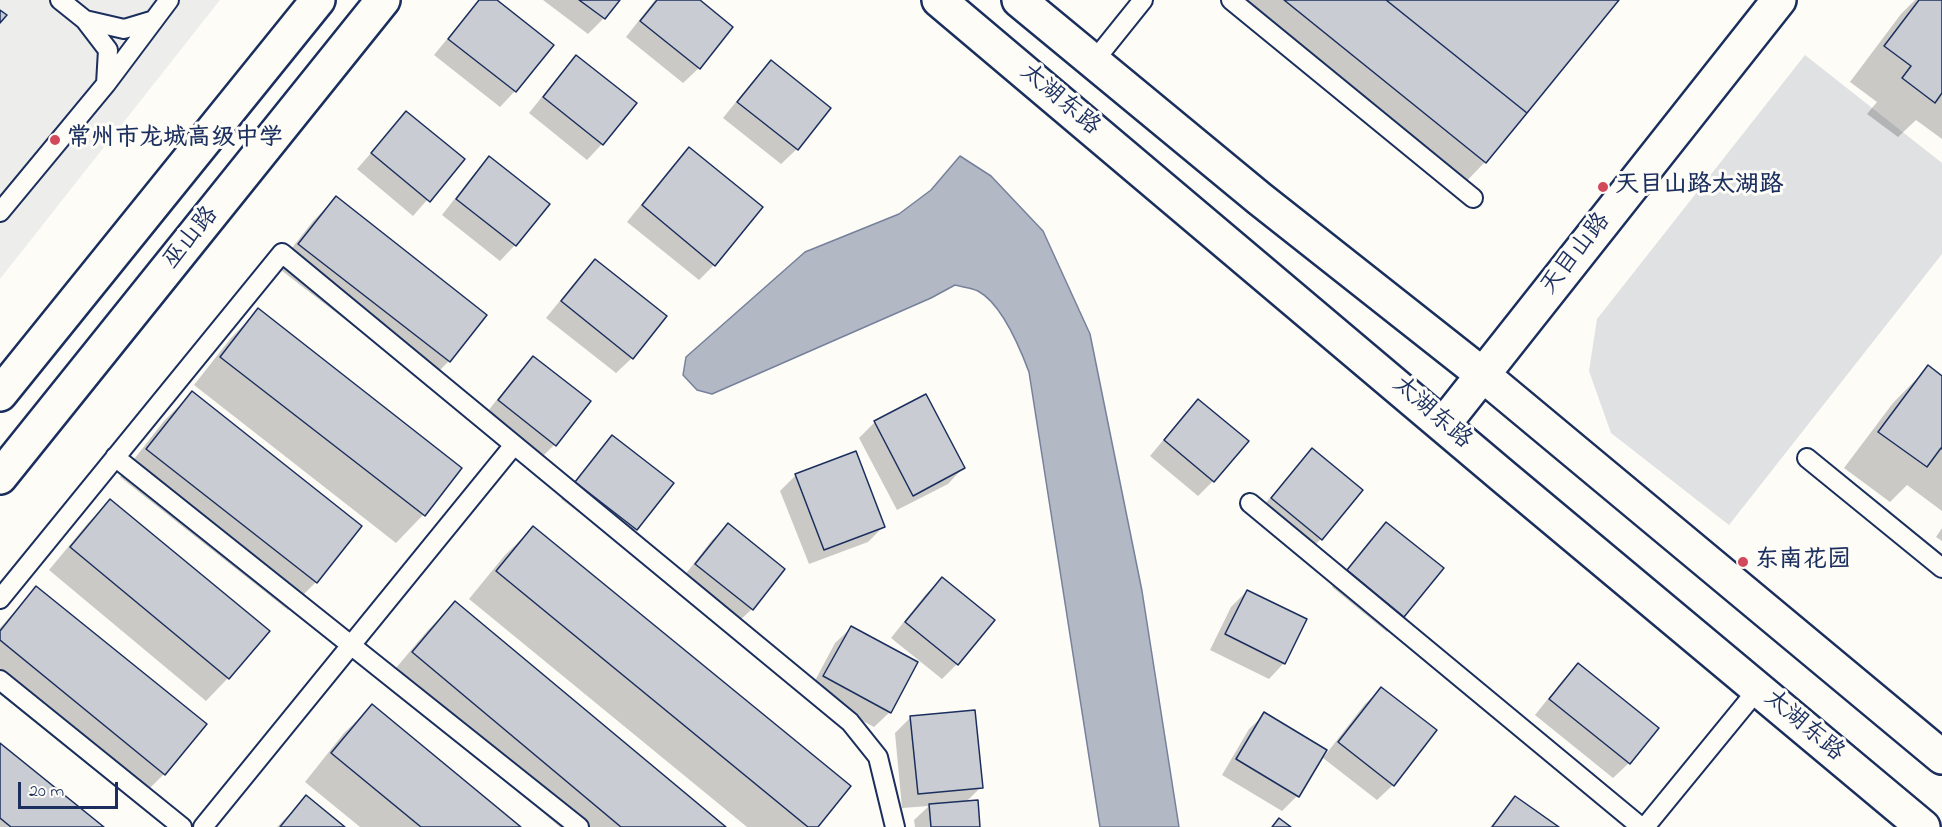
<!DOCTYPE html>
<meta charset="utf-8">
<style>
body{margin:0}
#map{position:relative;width:1942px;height:827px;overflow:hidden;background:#fdfcf7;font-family:"Indie Flower",sans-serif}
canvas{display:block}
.scale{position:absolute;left:18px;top:782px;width:100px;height:27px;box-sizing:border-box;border:3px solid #1b2f5e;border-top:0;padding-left:8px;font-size:18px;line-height:21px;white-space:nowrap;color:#1b2f5e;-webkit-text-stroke:4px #fdfcf7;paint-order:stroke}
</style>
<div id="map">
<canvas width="1942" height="827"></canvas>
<div class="scale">20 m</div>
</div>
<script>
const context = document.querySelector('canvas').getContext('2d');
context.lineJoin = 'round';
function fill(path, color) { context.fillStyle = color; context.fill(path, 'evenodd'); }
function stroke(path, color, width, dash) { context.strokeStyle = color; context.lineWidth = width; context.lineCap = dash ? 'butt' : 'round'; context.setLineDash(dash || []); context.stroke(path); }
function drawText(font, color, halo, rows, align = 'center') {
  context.font = font + ' "Indie Flower","LXGW WenKai TC",sans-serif'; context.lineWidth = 6; context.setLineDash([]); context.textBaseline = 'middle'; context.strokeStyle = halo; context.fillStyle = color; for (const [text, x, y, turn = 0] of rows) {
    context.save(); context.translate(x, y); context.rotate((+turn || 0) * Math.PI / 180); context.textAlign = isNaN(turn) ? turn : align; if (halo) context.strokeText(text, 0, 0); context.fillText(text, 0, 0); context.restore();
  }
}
fill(new Path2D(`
 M0,0H220L0,279Z`), '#edeeec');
fill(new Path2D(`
 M1805,55L1942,163V254L1729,525L1611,433L1589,371L1597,319Z`), '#e0e1e3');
const water = new Path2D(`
 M960,156L991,176L1043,231L1090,334L1142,591L1179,827H1100L1029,372C1020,348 1002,304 978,291C972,288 962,287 955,285L931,298L712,394L697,390L683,375L686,357L805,252L899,214L931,190Z`);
fill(water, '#b3b8c5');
stroke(water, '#76819c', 1.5);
fill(new Path2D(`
 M479,0H494L515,91L500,107L434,55Z
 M543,0H618L604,18L588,34Z
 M655,0H697L731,27L699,68L683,83L626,37Z
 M1222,0H1617L1485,162L1458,190Z
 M1915,0H1942V139L1916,120L1898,137L1867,114L1877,102L1850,82L1901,14Z
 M577,57L602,144L587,160L529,113L561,73Z
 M771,62L797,149L781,164L723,118L756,77Z
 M406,113L462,160L413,216L357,169Z
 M689,149L714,265L699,280L627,222L674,164Z
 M490,158L515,245L500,261L442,215L474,174Z
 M336,198L485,315L449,361L427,383L277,267L314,220Z
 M595,261L632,358L616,373L546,318L580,276Z
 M258,310L460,468L423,515L396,543L194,385L231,338Z
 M533,358L589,401L554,445L539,460L484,416L518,373Z
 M1928,367L1942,377V511L1907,485L1890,502L1844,468L1893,403Z
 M192,393L316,582L288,610L120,477L164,421Z
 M1198,401L1213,481L1198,496L1150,456L1183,416Z
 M875,422L963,468L948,484L897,510L859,438Z
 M612,437L636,529L621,544L561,499L597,453Z
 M1312,450L1361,490L1321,539L1305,554L1256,514Z
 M796,475L883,527L868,542L809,564L780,491Z
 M110,501L267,631L228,678L206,701L49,570L88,523Z
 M1386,524L1441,568L1403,616L1387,632L1332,587L1371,539Z
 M728,525L752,609L736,624L681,580L712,540Z
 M533,528L816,827H747L469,599L505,555Z
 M1942,528V541L1936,537Z
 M942,579L957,664L942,679L891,638L926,594Z
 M36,588L164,774L142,796L0,681V628Z
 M1247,591L1284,663L1269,679L1210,650L1231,607Z
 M455,603L724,827H560L385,681L428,630Z
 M851,628L890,712L874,727L809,692L835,643Z
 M1578,665L1629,763L1613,778L1535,715L1563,680Z
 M1381,689L1393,785L1377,800L1323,758L1365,704Z
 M372,706L519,827H360L305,782L344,733Z
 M1265,714L1297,796L1282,811L1222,775L1249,729Z
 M911,717L981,787L966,802L979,827H915L914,820L929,806L902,808L895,733Z
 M0,745L101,827H0Z
 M306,797L342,827H277Z
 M1516,798L1556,827H1490Z`), '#0003');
const building = new Path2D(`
 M479,0H497L554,45L516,92L448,39Z
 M579,0H620L605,19Z
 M657,0H700L733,27L700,69L640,21Z
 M1284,0H1386L1527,113L1486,163Z
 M1386,0H1619L1527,113Z
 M1919,0H1942V93L1935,103L1902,78L1911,66L1884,46Z
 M0,10L7,15L0,23Z
 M576,55L637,103L603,145L543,97Z
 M771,60L831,108L798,150L737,102Z
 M406,111L465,159L430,202L371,153Z
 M689,147L763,207L715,266L642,205Z
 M489,156L550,204L516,246L456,199Z
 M336,196L487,315L450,362L298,244Z
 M595,259L667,316L633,359L561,301Z
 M258,308L462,468L425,516L220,357Z
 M533,356L591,401L556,446L498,400Z
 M1928,365L1942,376V449L1941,448L1927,467L1878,432Z
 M192,391L362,526L317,583L146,449Z
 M926,394L965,468L913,496L874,421Z
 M1198,399L1249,441L1214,482L1164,440Z
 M612,435L674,483L637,530L575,482Z
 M1312,448L1363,490L1322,540L1271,498Z
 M856,451L885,527L824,550L795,474Z
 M110,499L270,631L229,679L70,547Z
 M1386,522L1444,568L1404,617L1347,570Z
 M728,523L785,569L753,610L695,564Z
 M533,526L851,786L818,827H808L496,571Z
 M942,577L995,620L958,665L905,622Z
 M36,586L207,724L165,775L0,640V631Z
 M1247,590L1307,619L1285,664L1225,634Z
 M455,601L726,827H621L412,652Z
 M851,626L918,662L891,713L823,676Z
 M1578,663L1659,728L1630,764L1549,699Z
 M1381,687L1437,730L1394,786L1338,742Z
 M372,704L521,827H421L331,753Z
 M975,710L983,788L918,794L910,716Z
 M1264,712L1327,750L1299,797L1236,759Z
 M0,743L104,827H11L0,818Z
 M306,795L345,827H280Z
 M1515,796L1559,827H1492Z
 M978,800L980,827H931L929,804Z
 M1279,818L1291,827H1272Z`);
fill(building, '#c9ccd3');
stroke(building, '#1b2f5e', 1.5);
const lane = new Path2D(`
 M1231,0L1473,198
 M85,20L124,29L154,20
 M1094,61L1143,0
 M106,84L169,0
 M0,212L106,84L108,50L85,20L60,0
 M115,457L579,827
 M1807,458L1942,568
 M1250,503L1641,827
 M0,599L282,253L850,722L878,757L895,827
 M0,680L182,827
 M203,827L514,445
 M1645,827L1758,689`);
const secondary = new Path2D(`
 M939,0L1504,477L1923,827
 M1019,0L1260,199L1483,375L1942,757
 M0,394L318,0
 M1443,425L1779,0
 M0,477L383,0`);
stroke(lane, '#1b2f5e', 22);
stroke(secondary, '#1b2f5e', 38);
stroke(lane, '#fdfcf7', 18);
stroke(secondary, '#fdfcf7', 33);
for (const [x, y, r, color] of [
 [55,140,6,"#d1495b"],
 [1603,187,6,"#d1495b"],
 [1743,562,6,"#d1495b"]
]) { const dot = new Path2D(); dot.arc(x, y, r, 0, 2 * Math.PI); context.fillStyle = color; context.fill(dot); stroke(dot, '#fdfcf7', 2); }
drawText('24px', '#1b2f5e', '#fdfcf7', [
 ["太湖东路",1059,101,40],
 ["巫山路",192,239,-51],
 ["天目山路",1577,255,-52],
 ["太湖东路",1431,414,41],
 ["太湖东路",1803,727,40]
]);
drawText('bold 24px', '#1b2f5e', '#fdfcf7', [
 ["常州市龙城高级中学",67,140],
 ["天目山路太湖路",1615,187],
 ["东南花园",1755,562]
], 'left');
</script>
